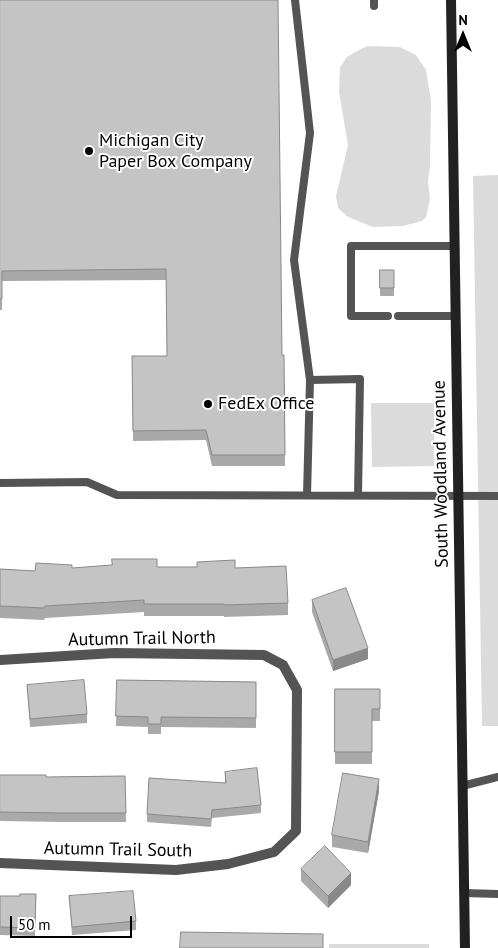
<!DOCTYPE html>
<style>
body{margin:0}
#map{position:relative;width:498px;height:948px;overflow:hidden;background:#fff;font-family:"PT Sans",sans-serif}
canvas{display:block}
.north{position:absolute;left:438px;top:10px;width:50px;height:50px;-webkit-text-stroke:4px #fff;paint-order:stroke;rotate:0deg;font-size:14px;font-weight:700;line-height:20px;text-align:center;color:#000}
.north::after{content:'';display:block;margin:auto;width:18px;height:22px;background:#000;clip-path:polygon(50% 0,100% 100%,50% 72%,0 100%)}
.scale{position:absolute;left:10px;top:916px;width:122px;height:22px;box-sizing:border-box;border:2px solid #000;border-top:0;padding-left:6px;font-size:15px;line-height:18px;white-space:nowrap;color:#000;-webkit-text-stroke:4px #fff;paint-order:stroke}
</style>
<div id="map">
<canvas width="498" height="948"></canvas>
<div class="north">N</div>
<div class="scale">50 m</div>
</div>
<script>
const context = document.querySelector('canvas').getContext('2d');
context.lineJoin = 'round';
function fill(path, color) { context.fillStyle = color; context.fill(path, 'evenodd'); }
function stroke(path, color, width, dash) { context.strokeStyle = color; context.lineWidth = width; context.lineCap = dash ? 'butt' : 'round'; context.setLineDash(dash || []); context.stroke(path); }
function drawText(font, color, halo, rows, align = 'center') {
  context.font = font + ' "PT Sans",sans-serif'; context.lineWidth = 4; context.setLineDash([]); context.textBaseline = 'middle'; context.strokeStyle = halo; context.fillStyle = color; for (const [text, x, y, turn = 0] of rows) {
    context.save(); context.translate(x, y); context.rotate((+turn || 0) * Math.PI / 180); context.textAlign = isNaN(turn) ? turn : align; if (halo) context.strokeText(text, 0, 0); context.fillText(text, 0, 0); context.restore();
  }
}
fill(new Path2D(`
 M367,46L400,47L416,55L426,70L431,101L430,165L428,182L430,199L426,217L422,221L403,226L373,227L348,217L338,208L336,196L348,145L339,92L340,67L347,57L357,51Z
 M498,175V726H482L473,176Z
 M371,403H434V466L372,467Z
 M329,944H429V948H329Z`), '#dbdbdb');
stroke(new Path2D(`
 M295,0L310,133L294,260L310,380
 M374,0V6
 M388,316H351V246H454
 M398,316H455
 M0,483L87,482L117,495L498,496
 M307,495L310,380L360,379L358,495
 M462,786L498,777
 M464,893L498,894`), '#545454', 8);
stroke(new Path2D(`
 M0,660L114,653L264,655L283,665L297,690L296,831L274,852L228,864L176,870L0,863`), '#545454', 10);
stroke(new Path2D(`
 M451,0L465,948`), '#212121', 10);
fill(new Path2D(`
 M0,0L282,355H284L285,466H212L206,440L133,441L132,356H167L166,280L2,281V310H0Z
 M380,270H394V296H380Z
 M157,567L235,568L288,603V615L224,617V616H144V612L45,618L44,620L0,618V569L35,571L72,568Z
 M312,600L368,659L333,671L312,612Z
 M117,680L256,682V728L161,727V734H148V727L116,726Z
 M27,685L87,714V723L30,727Z
 M335,689H380V721H372V764H335Z
 M225,772L261,805V813L212,818L211,827L147,822V814L225,783Z
 M0,775L46,777L125,776L126,822H61L0,821Z
 M379,791L368,853L332,847V835Z
 M301,869L351,885L328,908L301,881Z
 M36,894L35,936L0,935V896H20Z
 M69,896L136,921V930L72,935Z`), '#a9a9a9');
fill(new Path2D(`
 M368,648V659L333,671V660Z
 M379,779V791L368,853V842Z
 M351,873V885L328,908V896Z`), '#898989');
const building = new Path2D(`
 M0,0H278L282,355H284L285,455H212L206,430L133,431L132,356H167L166,269L2,271V299H0Z
 M380,270H394V288H380Z
 M112,559H157V567H197V562L235,560V568L286,566L288,603L224,605V604H144V600L45,606L44,608L0,606V569L35,571L36,563L72,565V568L112,565Z
 M346,588L368,648L333,660L312,600Z
 M84,680L87,714L30,719L27,685Z
 M117,680L256,682V718L161,717V724H148V717L116,716Z
 M335,689H380V709H372V752H335Z
 M257,768L261,805L212,810L211,819L147,814L149,778L226,783L225,772Z
 M343,773L379,779L368,842L332,835Z
 M0,775H46V777L125,776L126,813H61L0,812Z
 M325,846L351,873L328,896L301,869Z
 M133,891L136,921L72,927L69,896Z
 M20,894H36L35,928L0,927V896H20Z
 M181,932L323,934V948H180Z`);
fill(building, '#c4c4c4');
stroke(building, '#898989', 1);
for (const [x, y, r, color] of [
 [89,151,5,"#000"],
 [208,404,5,"#000"]
]) { const dot = new Path2D(); dot.arc(x, y, r, 0, 2 * Math.PI); context.fillStyle = color; context.fill(dot); stroke(dot, '#fff', 2); }
drawText('18px', '#000', '#fff', [
 ["Michigan City",99,141],
 ["Paper Box Company",99,162],
 ["FedEx Office",218,404]
], 'left');
drawText('18px', '#000', '#fff', [
 ["South Woodland Avenue",441,474,-91],
 ["Autumn Trail North",142,639,-1],
 ["Autumn Trail South",118,850,1]
]);
</script>
